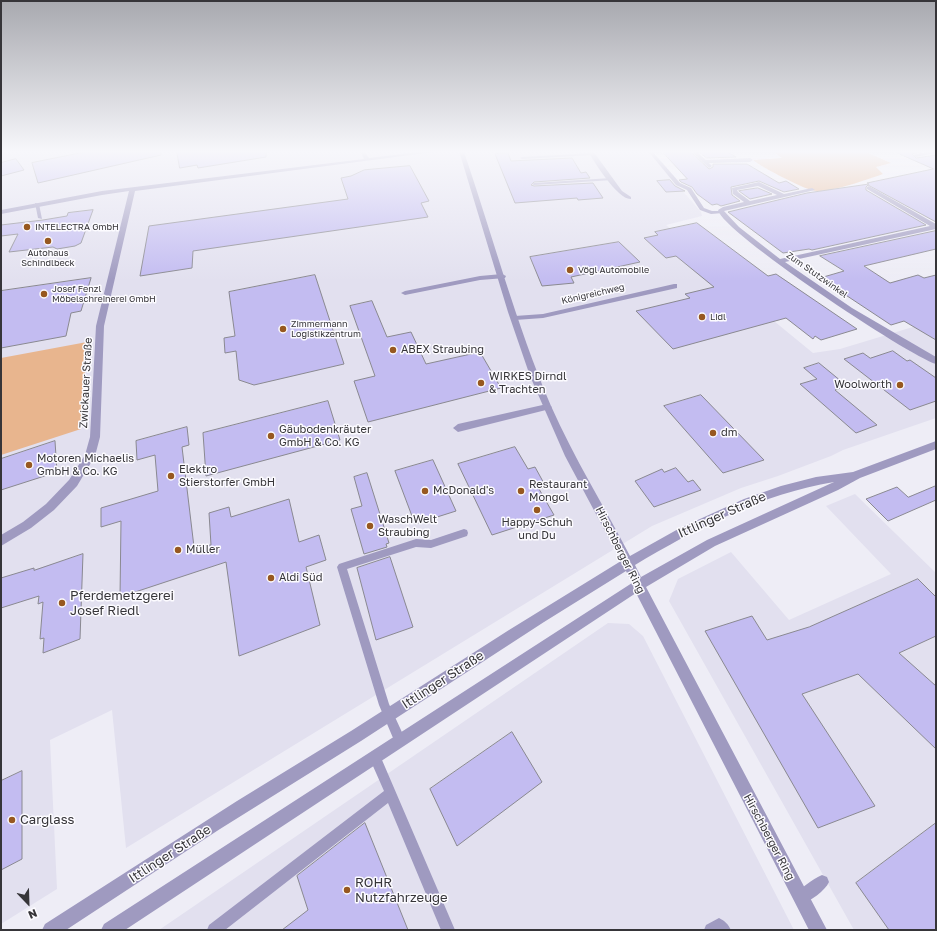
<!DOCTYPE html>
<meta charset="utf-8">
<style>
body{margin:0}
#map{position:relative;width:937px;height:931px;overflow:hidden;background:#eeedf6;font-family:"Golos Text",sans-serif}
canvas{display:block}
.frame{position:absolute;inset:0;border:2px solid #363539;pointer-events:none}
.north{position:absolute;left:8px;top:883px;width:40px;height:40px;-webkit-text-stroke:3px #fcfbff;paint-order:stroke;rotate:157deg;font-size:11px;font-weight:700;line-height:16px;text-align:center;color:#363539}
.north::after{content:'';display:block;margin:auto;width:14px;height:18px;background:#363539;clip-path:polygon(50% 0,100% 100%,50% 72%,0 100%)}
</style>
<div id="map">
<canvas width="937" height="931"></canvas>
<div class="frame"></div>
<div class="north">N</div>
</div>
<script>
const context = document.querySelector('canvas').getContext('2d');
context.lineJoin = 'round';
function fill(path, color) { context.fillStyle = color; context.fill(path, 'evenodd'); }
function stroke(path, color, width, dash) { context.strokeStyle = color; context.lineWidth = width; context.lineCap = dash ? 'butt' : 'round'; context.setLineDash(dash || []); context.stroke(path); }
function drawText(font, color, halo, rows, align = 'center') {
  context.font = font + ' "Golos Text",sans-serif'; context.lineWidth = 3; context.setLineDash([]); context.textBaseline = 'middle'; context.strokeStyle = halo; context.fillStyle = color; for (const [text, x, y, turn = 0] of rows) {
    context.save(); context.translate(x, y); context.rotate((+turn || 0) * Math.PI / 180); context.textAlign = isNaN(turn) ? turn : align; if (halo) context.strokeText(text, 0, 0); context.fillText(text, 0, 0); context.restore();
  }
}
fill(new Path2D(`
 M13,151H648L701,212L702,216L666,225L725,274L719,276L813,353L840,349L936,320V418L843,450L831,456L778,476L741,488L652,526L126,848L112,710L50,740L57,889L1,924V154Z
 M855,494L936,573V930H854L669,601L678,579L731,552L789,620L891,574L826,506Z
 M608,623L629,624L643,636L794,930H159Z`), '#e2e0ef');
fill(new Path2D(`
 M772,151H864L891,163L876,167L883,174C865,180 836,191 817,191C809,192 761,167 753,160L782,158Z
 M87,342L81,429L1,455V358Z`), '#e8b58e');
const building = new Path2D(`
 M90,151H161V155L38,183L32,163Z
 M177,151H266V157L198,168L197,165L180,168Z
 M662,151H690L709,169L713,167V164H747L779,183L786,181L799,189L784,192L759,181L731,187L732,195L740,201L721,206L717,204L712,205L697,194L692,187L681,182L679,180L687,179Z
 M698,151H726L736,157L707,158Z
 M893,151H924L912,154L916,158L936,155V222L868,185L866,187V190L926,225L812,250L809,249L783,253L728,212L807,193L869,184L867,183L933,169Z
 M508,153L511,161L572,158L581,173L586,172L590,178L534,182L531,185L534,186L593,183L603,198L578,200L577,198L515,203L495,154Z
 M16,159L24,170L1,176V163Z
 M410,166L429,201L421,203L428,217L193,251L192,268L140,276L149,226L348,199L341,178L351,176L364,170Z
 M670,180L675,186L685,191L666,192L657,181Z
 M758,188L772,194L750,199L739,191Z
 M93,210L81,243L75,246L57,249L53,247L9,252L18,234L1,236V225L43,220L67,216L68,213Z
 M697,223L768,276L776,274L857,329L821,340L815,336L813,339L786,318L673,349L636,311L690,298L685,294L714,287L676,256L666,258L644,238L658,235L655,232Z
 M936,231V249L864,266L890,283L918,275L924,278L936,275V340L904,321L891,325L820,278L844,271L820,256Z
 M619,242L640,262L571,277L574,283L542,286L530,257Z
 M315,275L344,364L254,385L239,380L236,351L225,353L224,338L235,336L229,292Z
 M91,278L81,311L71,313L66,336L1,348V291Z
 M372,301L387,337L411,332L426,364L480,352L501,388L368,422L354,381L375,376L350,306Z
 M893,351L907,361L910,360L936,378V401L910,410L844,359L863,353L870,358Z
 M819,363L847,386L835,390L877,425L856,433L800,384L817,379L804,368Z
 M701,395L764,460L723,473L664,406Z
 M328,401L340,440L206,476L203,433Z
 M187,427L189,445L182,447L194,547L211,545L209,513L229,507L231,517L289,499L299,542L319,535L326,560L306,567L320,625L239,656L226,562L120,597L121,521L101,527V508L158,491L155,455L137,460L136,441Z
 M55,441L57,472L1,490V459Z
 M515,447L528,469L535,467L546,487L539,489L554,515L492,535L458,464Z
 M433,460L456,511L415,524L395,471Z
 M676,468L688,482L693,480L701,490L654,507L635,481L662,469L664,472Z
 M367,473L389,543L386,544L387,547L364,554L351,509L362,506L354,477Z
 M936,486V500L888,521L866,499L897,487L908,497Z
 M83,554L80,639L43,653L44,638L40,639L43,602L38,604L39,596L1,608V578L34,568V570Z
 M390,557L413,627L376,640L357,568Z
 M918,579L936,597V636L899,653L936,686V749L858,674L802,694L875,806L818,828L705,631L752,616L767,640L809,627Z
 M512,732L542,782L457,846L430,789Z
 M22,771V859L1,870V781Z
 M365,823L408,930H282L308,910L297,876Z
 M936,823V930H889L856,883Z`);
fill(building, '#c3bcf1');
stroke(building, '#8a8991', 1);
fill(new Path2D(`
 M648,151H652L680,183L691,188L704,208L712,211H723V213L711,214L700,210L687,190L676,185Z
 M592,153H593V155L522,159L520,158L522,157Z
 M611,178L613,179V180L534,185L532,184L534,183Z
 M35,203L39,204L42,219L38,218Z
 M464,529L467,530L468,533L467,536L431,548L416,547L347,569L389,704L406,741L404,745L400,747L396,745L379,705L337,567L339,564L342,563L416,539L431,540Z
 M375,751L379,753L455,930H441L388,803L225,930H207L209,925L384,791L369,757L371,753Z
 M822,875L827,877L829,882C825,891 810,901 801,905L796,903L794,898C798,889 813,879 822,875Z
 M719,918C725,921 728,924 731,930H704L706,925Z`), '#9f9ac0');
fill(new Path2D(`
 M360,151H364L369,158L427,151H441L135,191L104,326L100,437L95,456L77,486L54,510L31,528L1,546V535L23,522L46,504L69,480L85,455L90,437L96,326L129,191L102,195L1,214V210L102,191L364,159Z
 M588,151H593L622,191L631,197V199C618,200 594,162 588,151Z
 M691,151H696L706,160L750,158L753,160L750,162L709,163L712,166L709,168Z
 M929,151H936V153L916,157L913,155Z
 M759,182L784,194L812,188L815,190L724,211L739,227L780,259L930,226L867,189V187L869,186L936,224V229L785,262L852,308L936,357V364C909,356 722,232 718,210L723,207L744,202L733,194L732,188ZM758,186L777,195L750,201L738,192L737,190Z
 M502,274L506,276L505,278L480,280L405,295L401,293L405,291L480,276Z
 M674,284H677V288L543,318L515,320L511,318L515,316L543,314Z
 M547,404L552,407L550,409L458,432L453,428L458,424Z`), '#9f9ac0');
fill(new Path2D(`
 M459,151L464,152C493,237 516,324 551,406C574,458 604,506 630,556L680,528L744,499L781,486L816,477L853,472L936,441V449L860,478L838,490L715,546L646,587L827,930H809L636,593L125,930H101L104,924L632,583L626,571L544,622L361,741L220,829L66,930H42L45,924L237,801L351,731L509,630L621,561L565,456L530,376L508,312ZM834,482L707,540L641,577L635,565C697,528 762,494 834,482Z`), '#9f9ac0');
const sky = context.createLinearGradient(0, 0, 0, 281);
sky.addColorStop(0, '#a8a9af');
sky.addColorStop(0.54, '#f7f7fb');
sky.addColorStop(1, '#f7f7fb00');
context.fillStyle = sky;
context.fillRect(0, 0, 937, 281);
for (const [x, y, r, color] of [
 [27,227,4,"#975820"],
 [48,241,4,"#975820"],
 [570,270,4,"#975820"],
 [44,294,4,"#975820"],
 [702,317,4,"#975820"],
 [283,329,4,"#975820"],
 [393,350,4,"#975820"],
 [481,383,4,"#975820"],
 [900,385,4,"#975820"],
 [713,433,4,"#975820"],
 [271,436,4,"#975820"],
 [29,465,4,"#975820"],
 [171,476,4,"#975820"],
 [425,491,4,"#975820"],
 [521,491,4,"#975820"],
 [537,510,4,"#975820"],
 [370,526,4,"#975820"],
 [178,550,4,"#975820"],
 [271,578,4,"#975820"],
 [62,603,4,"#975820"],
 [12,820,4,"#975820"],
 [347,890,4,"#975820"]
]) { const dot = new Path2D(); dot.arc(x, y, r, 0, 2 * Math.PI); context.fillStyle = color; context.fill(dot); stroke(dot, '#fcfbff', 1.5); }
drawText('9px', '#363539', '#fcfbff', [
 ["INTELECTRA GmbH",35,227],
 ["Autohaus",48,253,"center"],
 ["Schindlbeck",48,263,"center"],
 ["Vögl Automobile",578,270],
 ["Josef Fenzl",52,289],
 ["Möbelschreinerei GmbH",52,299],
 ["Lidl",710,317],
 ["Zimmermann",291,324],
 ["Logistikzentrum",291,334]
], 'left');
drawText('9px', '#363539', '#fcfbff', [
 ["Zum Stutzwinkel",817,275,35],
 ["Königreichweg",593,294,-13]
]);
drawText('11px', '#363539', '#fcfbff', [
 ["ABEX Straubing",401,350],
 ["WIRKES Dirndl",489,377],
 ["& Trachten",489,390],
 ["Woolworth",892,385,"right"],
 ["Gäubodenkräuter",279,430],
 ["GmbH & Co. KG",279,443],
 ["dm",721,433],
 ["Motoren Michaelis",37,459],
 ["GmbH & Co. KG",37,472],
 ["Elektro",179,470],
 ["Stierstorfer GmbH",179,483],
 ["Restaurant",529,485],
 ["Mongol",529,498],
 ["McDonald's",433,491],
 ["WaschWelt",378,520],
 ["Straubing",378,533],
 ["Happy-Schuh",537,523,"center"],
 ["und Du",537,536,"center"],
 ["Müller",186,550],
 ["Aldi Süd",279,578]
], 'left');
drawText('11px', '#363539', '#fcfbff', [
 ["Zwickauer Straße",86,383,-87],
 ["Hirschberger Ring",620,550,63],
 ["Hirschberger Ring",769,837,62]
]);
drawText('13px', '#363539', '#fcfbff', [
 ["Ittlinger Straße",722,515,-24],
 ["Ittlinger Straße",443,680,-33],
 ["Ittlinger Straße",170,854,-33]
]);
drawText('13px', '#363539', '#fcfbff', [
 ["Pferdemetzgerei",70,596],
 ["Josef Riedl",70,611],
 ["Carglass",20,820],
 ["ROHR",355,883],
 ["Nutzfahrzeuge",355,898]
], 'left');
</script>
